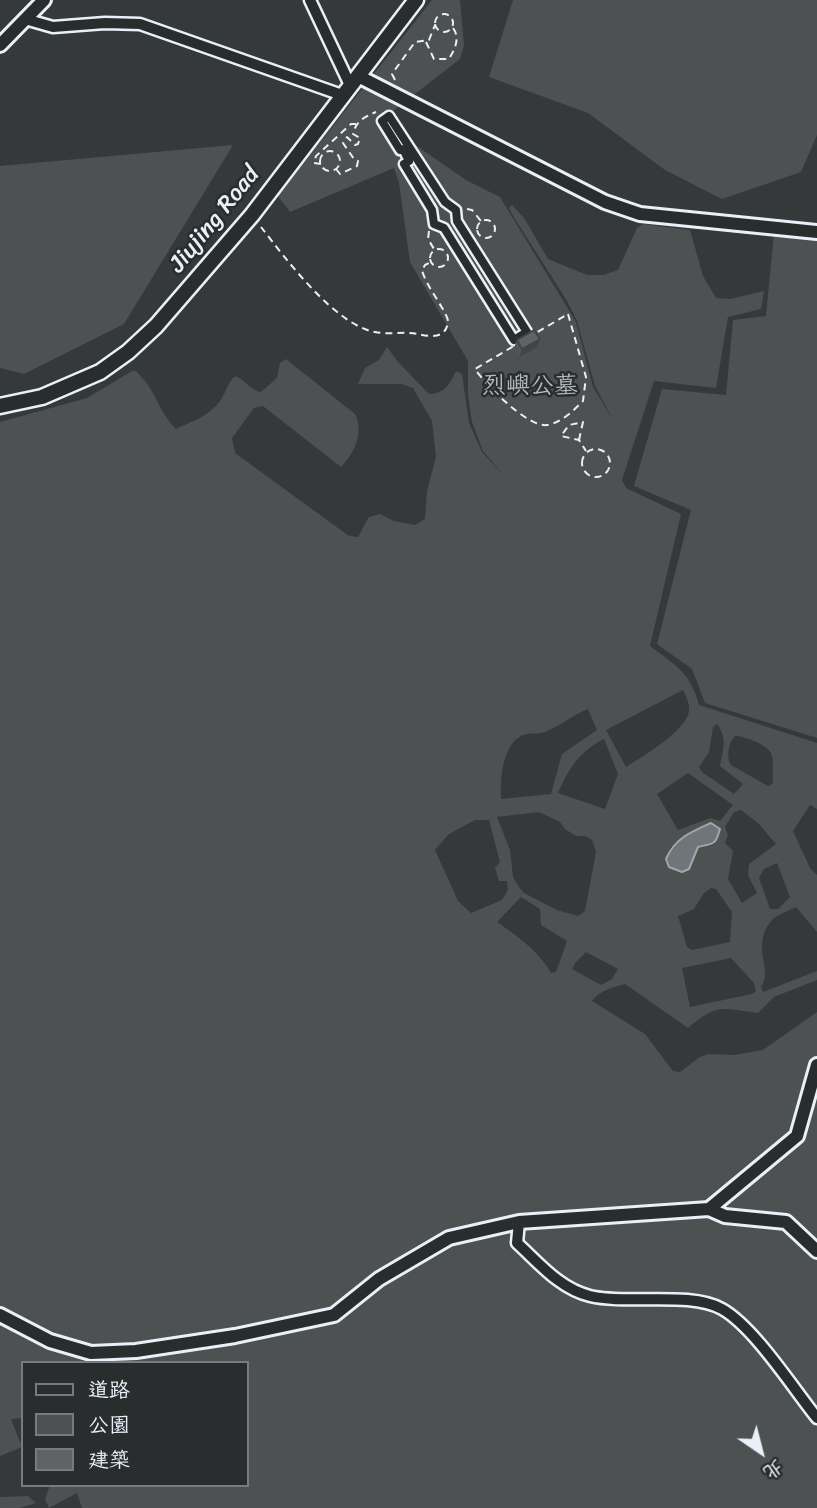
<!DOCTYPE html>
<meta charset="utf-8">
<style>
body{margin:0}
#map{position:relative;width:817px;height:1508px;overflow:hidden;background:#35393a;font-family:Sriracha,"LXGW WenKai TC",sans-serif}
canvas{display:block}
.legend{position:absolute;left:21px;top:1361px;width:228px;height:126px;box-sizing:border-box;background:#2a2d2e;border:2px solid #767b7f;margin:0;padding:9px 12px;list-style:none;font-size:21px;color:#e8f1f8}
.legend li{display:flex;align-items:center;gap:14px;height:35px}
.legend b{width:35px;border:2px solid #767b7f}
.north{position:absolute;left:726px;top:1417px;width:70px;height:70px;-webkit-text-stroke:5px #2a2d2e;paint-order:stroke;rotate:145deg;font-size:19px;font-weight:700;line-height:28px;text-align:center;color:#e8f1f8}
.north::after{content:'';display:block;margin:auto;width:24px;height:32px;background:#e8f1f8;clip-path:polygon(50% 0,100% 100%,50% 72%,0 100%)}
</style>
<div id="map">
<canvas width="817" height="1508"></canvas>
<ul class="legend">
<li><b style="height:9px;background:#2a2d2e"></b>道路</li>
<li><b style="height:19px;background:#4d5152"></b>公園</li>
<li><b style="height:19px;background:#5f6365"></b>建築</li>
</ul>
<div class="north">北</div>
</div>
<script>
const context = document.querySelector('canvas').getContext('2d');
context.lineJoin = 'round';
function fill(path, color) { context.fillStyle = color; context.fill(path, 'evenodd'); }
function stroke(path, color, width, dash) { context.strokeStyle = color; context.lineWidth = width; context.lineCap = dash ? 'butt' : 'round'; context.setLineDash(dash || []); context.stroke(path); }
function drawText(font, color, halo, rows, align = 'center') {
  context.font = font + ' Sriracha,"LXGW WenKai TC",sans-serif'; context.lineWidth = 5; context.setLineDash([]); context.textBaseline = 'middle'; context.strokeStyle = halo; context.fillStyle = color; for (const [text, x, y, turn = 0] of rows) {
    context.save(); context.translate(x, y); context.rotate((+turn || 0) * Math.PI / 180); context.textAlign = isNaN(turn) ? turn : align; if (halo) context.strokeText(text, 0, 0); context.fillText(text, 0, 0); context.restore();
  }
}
fill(new Path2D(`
 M432,0H460L464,46L460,59L393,111L414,144L466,180L500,197L576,322L593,387L613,420L595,386L577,321L567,301L515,219L509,208L512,205L524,218L548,259L587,275H603L618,270L637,228L643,224L690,230L703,276L716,298L730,299L764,291L761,309L728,317L716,388L654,381L622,480L626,488L681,514L650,646C675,665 691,673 699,705L817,743V809L810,805L793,831L810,868L817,875V932L796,907C789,911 776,915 771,921C750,948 774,969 761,987L763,992L817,971V980L774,997L758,1013C722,1009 719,1002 688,1028L625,984C613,987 599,991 592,1001L645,1034L673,1071L680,1072L700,1057L708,1054L734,1055L763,1050L817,1012V1508H82L77,1493L49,1508L45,1499L50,1485H247V1363H23V1418L11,1419L22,1447L0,1456V422L87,398L134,370C155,386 158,412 176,429C193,421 209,416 220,401C226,393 227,383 235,376C246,380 251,391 261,392L277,378L280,363L286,359L355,414C364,433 355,452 341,467L263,406L254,408L232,438L235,453L349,536L358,537L369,517L380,514L394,521L415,525L425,519L427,491L436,457L432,421L413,388L401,384H358L365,368L379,360L387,347L398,362L429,394C444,394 450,384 456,371L462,374L469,423L482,452L504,476L483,451L472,422L468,394V361L410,262L399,183L394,168L290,212L278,196ZM683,690C686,696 690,704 689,711C687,730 642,757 626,767L606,730ZM588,709L597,730L562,754L551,794L501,799C500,780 502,744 523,735C530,732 538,735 545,732C560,726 573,715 588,709ZM717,724C728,739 723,749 720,766L743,784L734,794L702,772L699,767L709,752L713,727ZM735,736C744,736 766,744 771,753C774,760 772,774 773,782L771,785L768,786L731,765C726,757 728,743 735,736ZM604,739L618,774L605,809L558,793C569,768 580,751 604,739ZM688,773L733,805L720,821L710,818L678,830L657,794ZM741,810L758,823L776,844L749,864L748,875L757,893L742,903L728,879L733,851L725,843L728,835L725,827L734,812ZM539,812L560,822L565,829L576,836H585L592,840L596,852L585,911L578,916L557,910L524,893L519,887L513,877L510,850L497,817ZM475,820H489L500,862L495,868L499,881H507L508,890L502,900L471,913L458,901L435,850L449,834ZM715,843L710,846L698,847L689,869L682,872L671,847ZM777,863L790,897L778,909H770L759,878L764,869ZM711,888L716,889L732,912L730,942L692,950L687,947L678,916L694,909L704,893ZM521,897L540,909L541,925L567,941L556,972L551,973C538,950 518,937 497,922ZM586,952L618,969L612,979L601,985L572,969L576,962ZM731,958L754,983L756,991L752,994L690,1007L682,968Z
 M513,0H817V135L801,172L722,199L665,170L588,113L489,77Z
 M233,145L124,324L24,374L0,368V166Z
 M774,233L817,239V738L705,703L692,669L657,644L691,510L634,486L662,389L726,395L733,320L766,316Z
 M28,1496L36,1503L20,1508H0V1497Z`), '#4d5152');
const water = new Path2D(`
 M711,823L720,829C715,847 713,843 698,847L689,869L682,872L669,867L666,859C675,838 691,832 711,823Z`);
fill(water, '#707579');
stroke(water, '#a0a7ac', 2);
const pedestrian = new Path2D(`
 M389,116L445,202L456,210L457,221L527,332L514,340L444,228L434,224L432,210L404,164L409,161L403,149L400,150L382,121Z`);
const minor = new Path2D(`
 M310,0L350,85
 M25,19L53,27L105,23L140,24L342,95
 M519,1222L517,1243C539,1263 560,1289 590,1296C627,1305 690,1291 722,1309C754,1327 793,1388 817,1418`);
const tertiary = new Path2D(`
 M0,45L44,0
 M358,76L605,202L640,214L817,232
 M709,1209L725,1216L786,1222L817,1251
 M0,1315L50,1341L91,1353L136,1351L235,1336L334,1315L379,1279L449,1238L519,1222L709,1209L797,1136L817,1065`);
const secondary = new Path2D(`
 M0,406L42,397L100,372L128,352L156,326L252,215L416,0`);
stroke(pedestrian, '#e8f1f8', 13);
stroke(minor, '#e8f1f8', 15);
stroke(tertiary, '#e8f1f8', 18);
stroke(secondary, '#e8f1f8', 19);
stroke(new Path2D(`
 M435 23a9 9 0 1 1 18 0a9 9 0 1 1-18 0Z
 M426,42L434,59H449C455,49 461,37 452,27
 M395,80L392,74L415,42L429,40L435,25
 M320 161a10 10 0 1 1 20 0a10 10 0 1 1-20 0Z
 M321,164L314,163L316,156L351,124H356
 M336,169L340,174L357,166L358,161L354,159L343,143L347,137L355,145L358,144L360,138L353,134C356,121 364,117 376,112
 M467,209L472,210L481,221
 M477 229a9 9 0 1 1 18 0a9 9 0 1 1-18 0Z
 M261,227C285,258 335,325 375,332C389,335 404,331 418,334C430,337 446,339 448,322C449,314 425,285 422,270L425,265L431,262
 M429,231L428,239L434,249
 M430 258a9 9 0 1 1 18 0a9 9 0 1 1-18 0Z
 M568,314L586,377L583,401C573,411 561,423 547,425C528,428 485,384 475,369Z
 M579,440L583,422L569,425L561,436L579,440L586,451
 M582 463a14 14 0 1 1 28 0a14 14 0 1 1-28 0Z`), '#e8f1f8', 2, [7, 5]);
stroke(pedestrian, '#2a2d2e', 8);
stroke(minor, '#2a2d2e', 10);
stroke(tertiary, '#2a2d2e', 12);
stroke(secondary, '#2a2d2e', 14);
fill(new Path2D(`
 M517,340L537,347L519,357L514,348Z`), '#525557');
fill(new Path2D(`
 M540,339L537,347L519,357L522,349Z`), '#424547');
const building = new Path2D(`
 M534,330L540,339L522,349L517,340Z`);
fill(building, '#5f6365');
stroke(building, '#424547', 2);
drawText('24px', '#e8f1f8', '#2a2d2e', [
 ["Jiujing Road",215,220,-51]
]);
drawText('24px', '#b2b9be', '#2a2d2e', [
 ["烈嶼公墓",530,387]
]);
</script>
